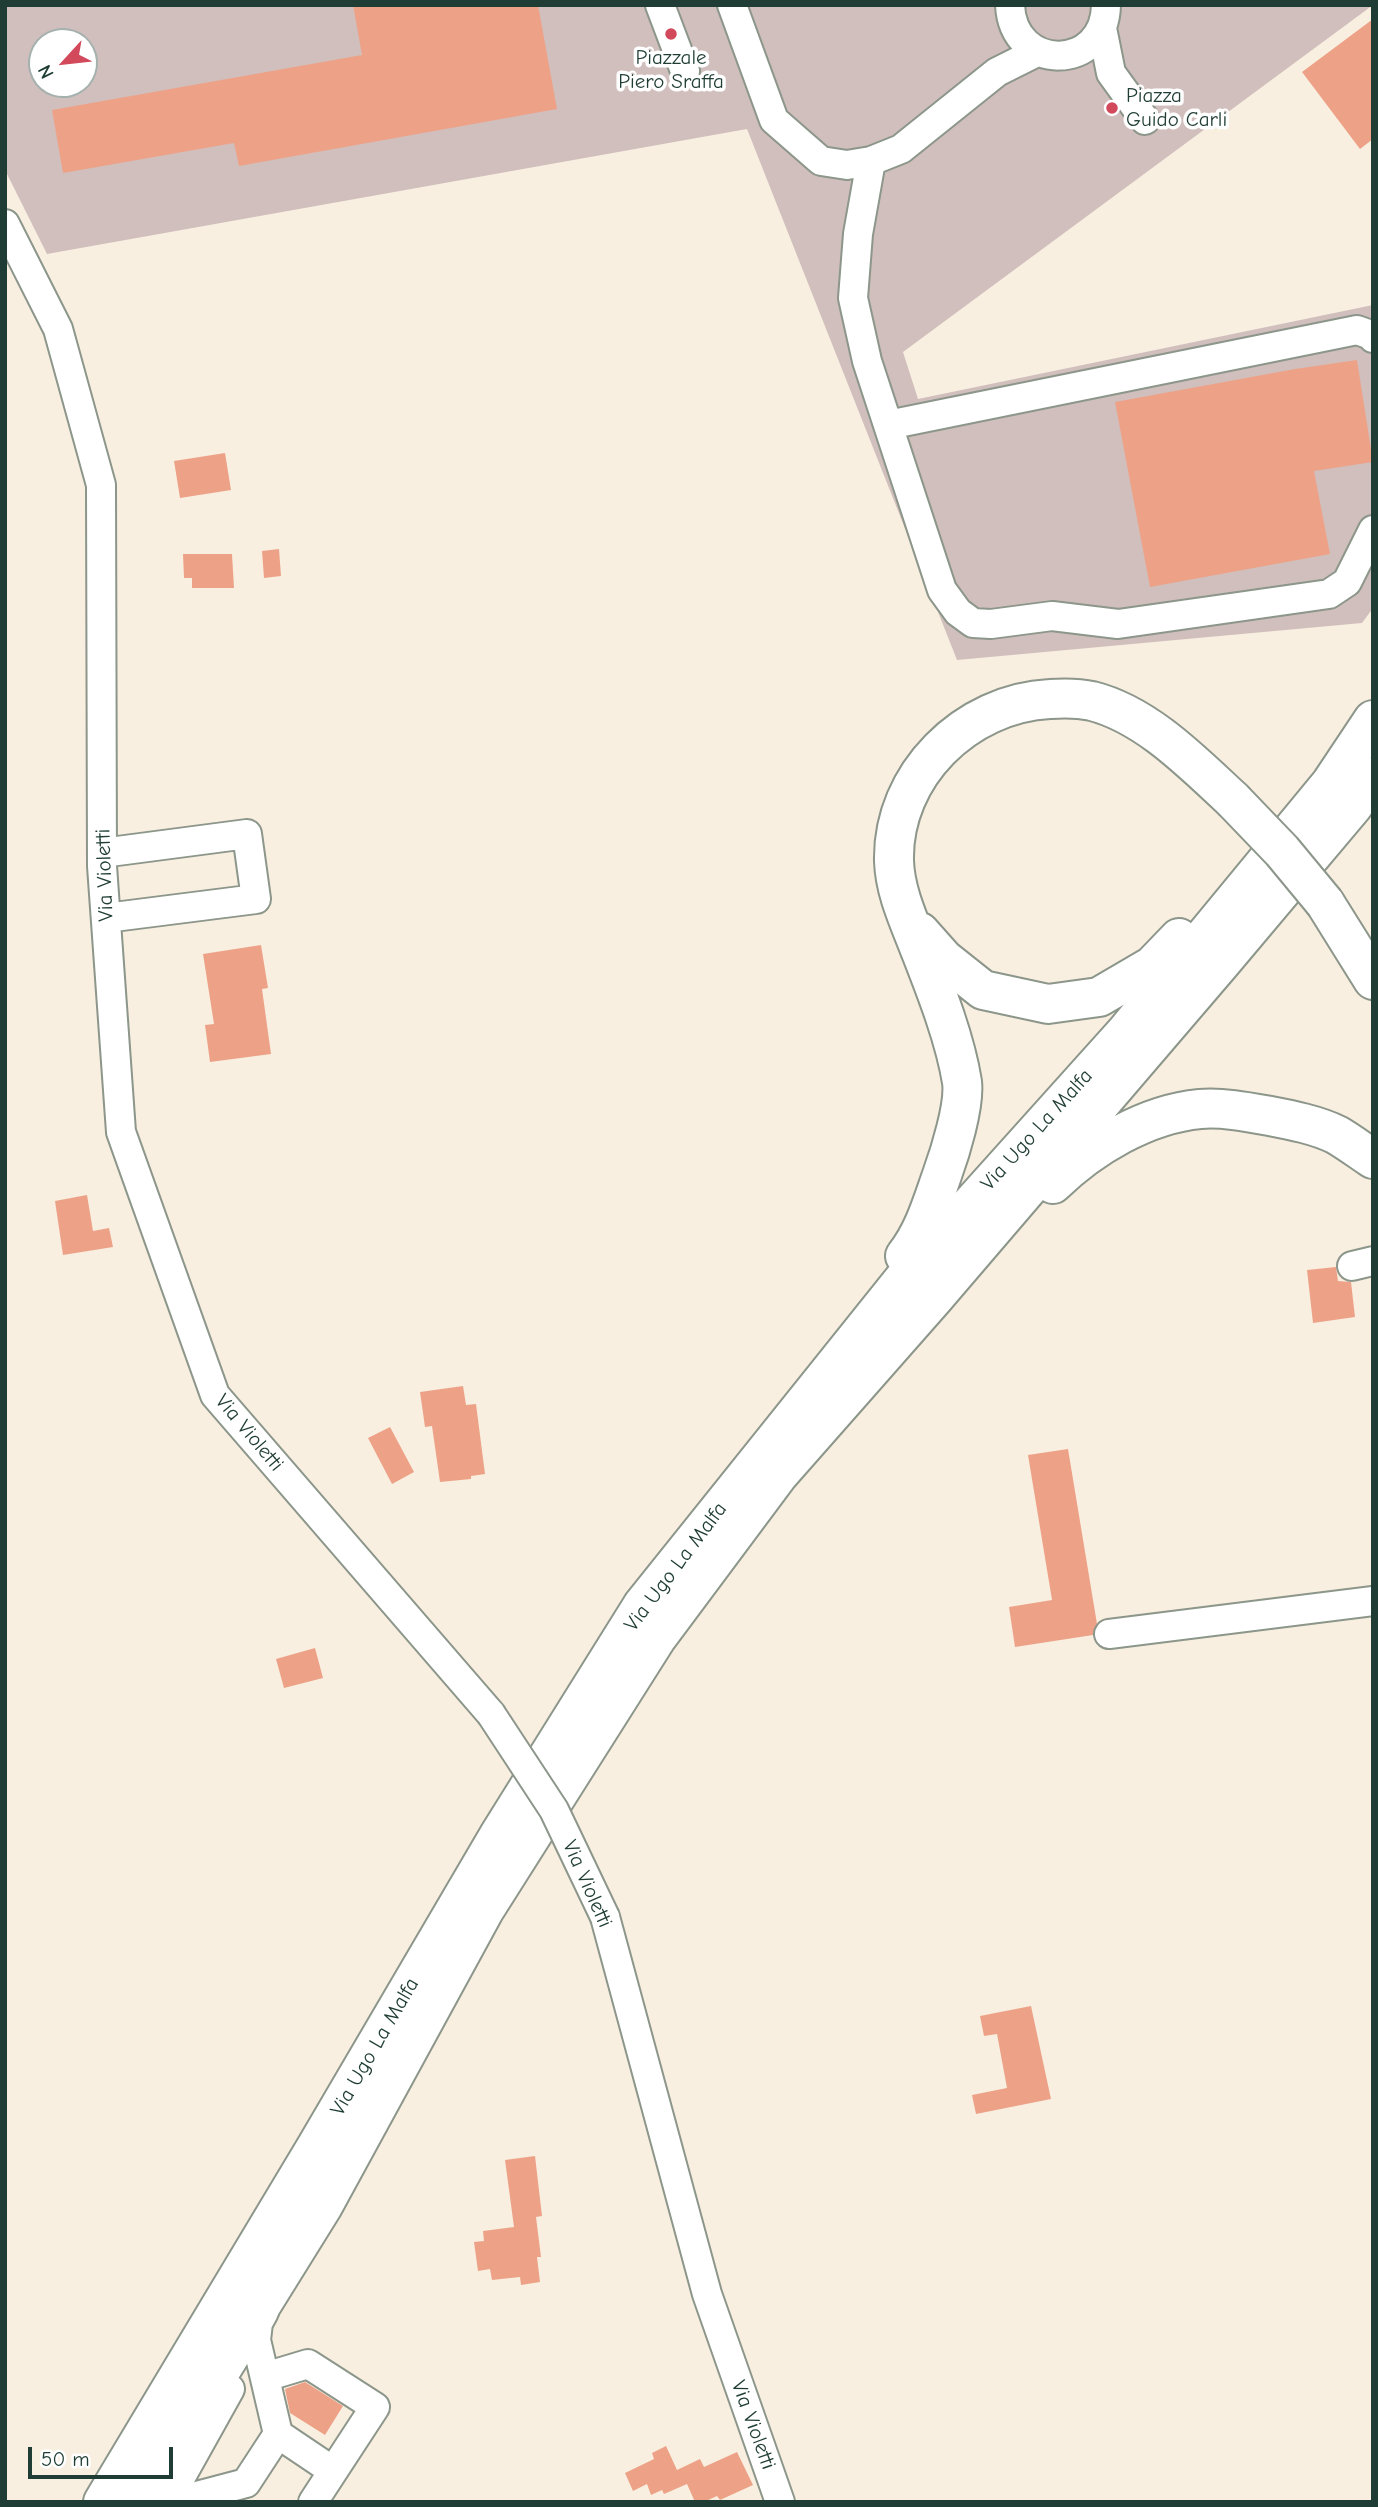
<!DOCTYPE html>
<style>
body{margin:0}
#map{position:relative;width:1378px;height:2507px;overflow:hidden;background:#f8efe0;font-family:"Comic Neue",sans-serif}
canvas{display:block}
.frame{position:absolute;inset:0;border:7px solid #1f3d34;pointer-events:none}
.north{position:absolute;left:28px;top:28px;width:70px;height:70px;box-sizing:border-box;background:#fff;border:2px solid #a5b1ae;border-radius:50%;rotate:243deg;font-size:19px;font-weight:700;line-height:28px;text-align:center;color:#1f3d34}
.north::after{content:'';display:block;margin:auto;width:24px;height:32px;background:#d1495b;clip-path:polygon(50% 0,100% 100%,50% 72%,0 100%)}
.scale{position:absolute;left:28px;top:2447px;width:145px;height:32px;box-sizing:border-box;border:4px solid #1f3d34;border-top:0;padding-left:9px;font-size:21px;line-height:24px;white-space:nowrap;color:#1f3d34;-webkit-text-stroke:5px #fff;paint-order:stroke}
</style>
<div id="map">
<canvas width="1378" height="2507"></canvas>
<div class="frame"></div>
<div class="north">N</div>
<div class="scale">50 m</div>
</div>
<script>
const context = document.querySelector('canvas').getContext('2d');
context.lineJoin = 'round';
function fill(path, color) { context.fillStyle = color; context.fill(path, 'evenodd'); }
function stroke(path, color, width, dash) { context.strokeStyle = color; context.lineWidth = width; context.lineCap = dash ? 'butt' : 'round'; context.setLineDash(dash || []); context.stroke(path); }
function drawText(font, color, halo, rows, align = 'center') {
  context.font = font + ' "Comic Neue",sans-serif'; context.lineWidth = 7; context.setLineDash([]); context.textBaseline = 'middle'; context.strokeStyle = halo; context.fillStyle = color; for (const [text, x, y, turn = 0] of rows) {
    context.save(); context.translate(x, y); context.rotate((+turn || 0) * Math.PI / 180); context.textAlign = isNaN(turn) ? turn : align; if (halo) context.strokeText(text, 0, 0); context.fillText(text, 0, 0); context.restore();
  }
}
fill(new Path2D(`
 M5,5H1373L903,352L918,399L1373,305V608L1362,623L957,660L747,129L47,254L5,170ZM42,42H84V84H42Z`), '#d1bfbd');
fill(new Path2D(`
 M353,5H538L557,109L239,166L234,143L63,173L52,110L362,55Z
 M1373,19V139L1360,149L1302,72Z
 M1357,360L1373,462L1314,471L1330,554L1150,587L1115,402L1295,369Z
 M225,453L231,490L180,498L174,461Z
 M279,549L281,576L264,578L262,551Z
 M183,554H232L234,588H192V578H184Z
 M261,945L268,988L262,989L271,1054L210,1062L205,1025L214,1024L203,954Z
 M87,1195L93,1231L109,1228L113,1247L63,1255L55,1201Z
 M1336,1267L1338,1281L1351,1282L1355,1317L1313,1323L1307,1270Z
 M463,1386L466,1405L476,1404L485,1474L471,1476V1479L440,1482L432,1426L425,1427L420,1392Z
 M390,1427L414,1472L392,1484L368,1438Z
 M1068,1449L1097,1624L1093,1635L1015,1647L1009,1607L1052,1600L1028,1455Z
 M315,1648L323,1678L284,1688L276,1659Z
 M1031,2006L1051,2099L976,2114L972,2095L1007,2088L997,2034L984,2036L980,2016Z
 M535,2156L542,2216L536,2217L541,2257H537L540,2282L521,2285L520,2277L492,2280L490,2269L478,2271L474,2242L484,2241L483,2231L514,2227L505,2160Z
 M305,2382L343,2406L325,2435L290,2413L285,2389Z
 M666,2446L677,2470L700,2459L704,2467L737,2452L753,2485L720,2500L717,2496L704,2502H695L687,2484L664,2494L662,2490L651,2495L647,2484L633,2491L625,2473L654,2459L652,2453Z`), '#eda288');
const minor = new Path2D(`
 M660,5L685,71
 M732,5L774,120L821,161L847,165L871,161L901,149L997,72L1037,52
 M1010,5C1013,73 1105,72 1106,5
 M1102,28L1111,73L1145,120
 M871,161L858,234L853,298L867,361L942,590L958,612L973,623L991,624L1052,616L1118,624L1329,594L1347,582L1373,530
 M5,224L58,329L101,485L102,866L121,1132L215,1395L491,1714
 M888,425L1357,330L1371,335L1373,338
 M102,853L247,834L256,899L106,918
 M1352,1266L1373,1261
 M1109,1634L1373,1601
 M605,1917L707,2294L780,2502
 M265,2377L308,2364L375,2407L313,2502
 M278,2434L333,2471
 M167,2502L230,2389
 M174,2502L246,2483L278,2434L256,2340L258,2323L264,2312`);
const highway = new Path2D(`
 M1325,903L1373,980
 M920,932L944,959L983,990L1048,1004L1099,997L1152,966L1179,938
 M1053,1184C1091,1147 1146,1114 1200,1109C1222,1107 1248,1112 1270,1116C1291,1120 1317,1125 1337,1135C1349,1142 1361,1151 1373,1159
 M905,1256C924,1232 932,1203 942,1175C950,1153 965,1105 962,1082C955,1038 935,988 919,947C908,919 895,891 894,861C892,775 966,703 1050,699C1063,698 1078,698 1092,701C1147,715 1193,763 1233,800
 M103,2502L316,2147L499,1835L642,1606L904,1279L1125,1033L1331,783L1373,720
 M139,2502L323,2206L485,1909L656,1639L779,1474L934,1298L1220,964L1353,806L1373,777`);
stroke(minor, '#8c968a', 32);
stroke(highway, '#8c968a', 42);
stroke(minor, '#fff', 28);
stroke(highway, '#fff', 38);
const minorBridge = new Path2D(`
 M491,1714L554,1810L605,1917`);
const highwayBridge = new Path2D(`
 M1233,800L1282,851L1325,903`);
stroke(minorBridge, '#8c968a', 32, []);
stroke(highwayBridge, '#8c968a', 42, []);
stroke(minorBridge, '#fff', 28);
stroke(highwayBridge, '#fff', 38);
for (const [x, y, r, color] of [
 [671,34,7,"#d1495b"],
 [1112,108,7,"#d1495b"]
]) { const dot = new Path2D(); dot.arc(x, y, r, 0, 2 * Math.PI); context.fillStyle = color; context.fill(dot); stroke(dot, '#fff', 2.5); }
drawText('21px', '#1f3d34', '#fff', [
 ["Piazzale",671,58],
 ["Piero Sraffa",671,82],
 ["Piazza",1126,96,"left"],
 ["Guido Carli",1126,120,"left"]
]);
drawText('21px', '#1f3d34', '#fff', [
 ["Via Violetti",105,875,-92],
 ["Via Ugo La Malfa",1037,1130,-48],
 ["Via Violetti",249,1433,50],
 ["Via Ugo La Malfa",676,1567,-53],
 ["Via Violetti",587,1884,66],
 ["Via Ugo La Malfa",375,2047,-60],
 ["Via Violetti",753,2425,70]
]);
</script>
